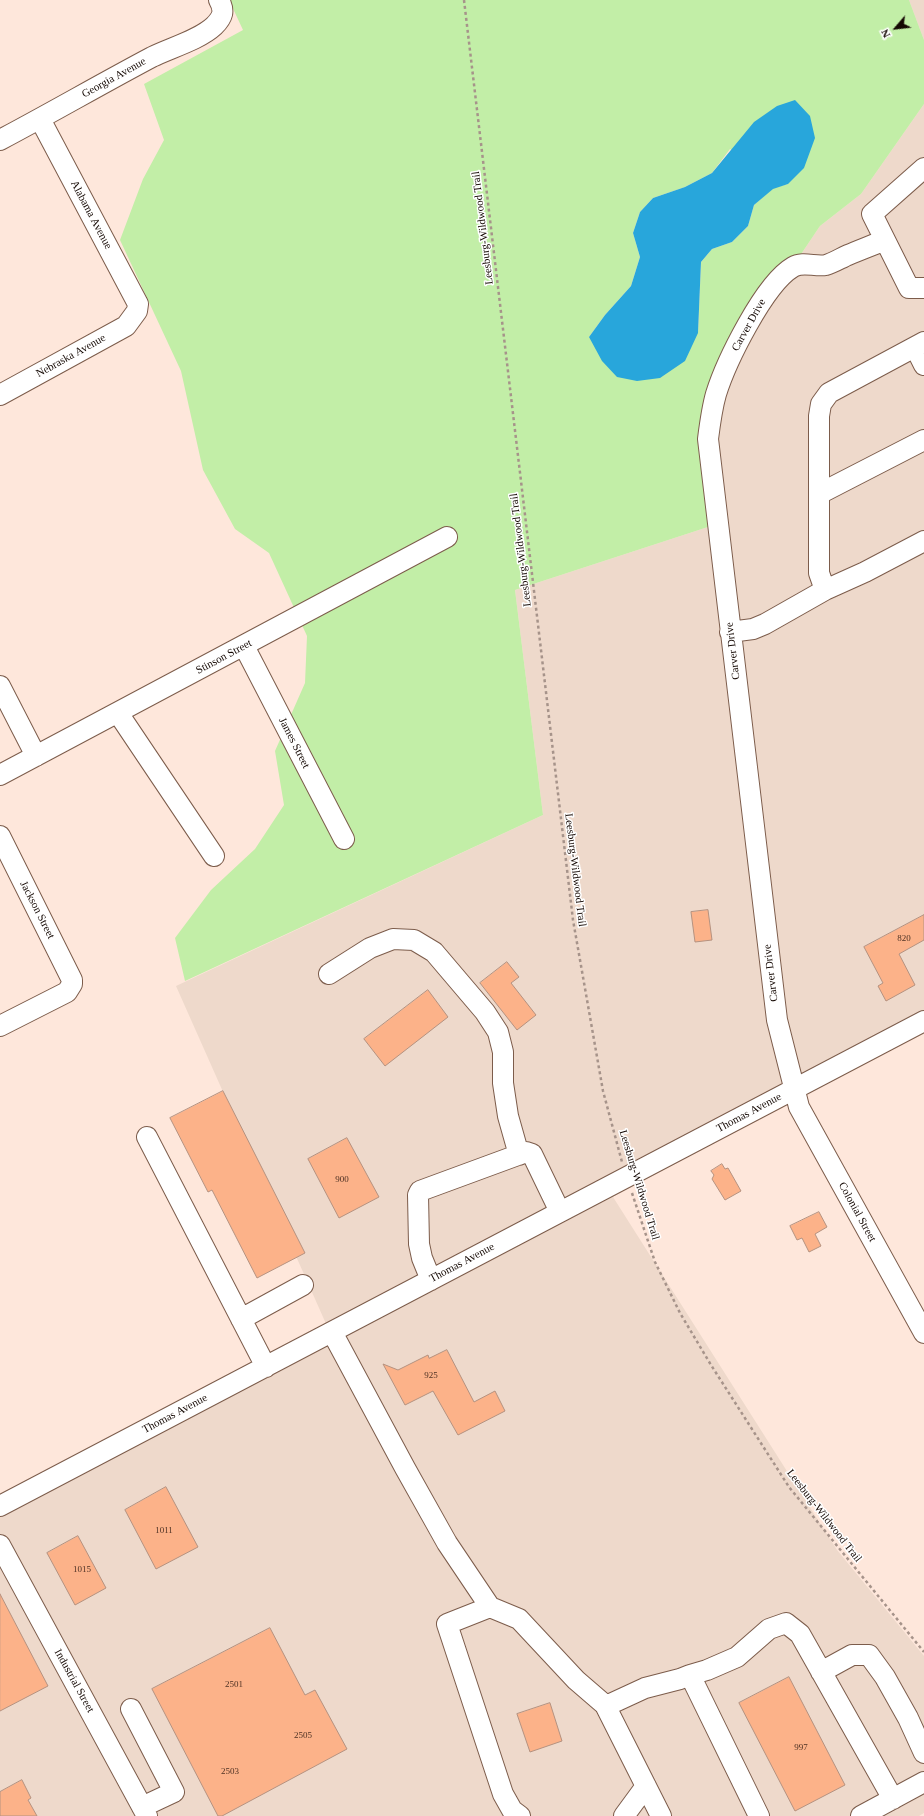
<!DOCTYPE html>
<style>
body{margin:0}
#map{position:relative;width:924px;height:1816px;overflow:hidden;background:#fee7db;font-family:Georgia,serif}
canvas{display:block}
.north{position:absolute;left:876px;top:8px;width:40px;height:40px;-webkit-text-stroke:3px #fff;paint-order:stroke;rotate:242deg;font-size:11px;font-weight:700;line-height:16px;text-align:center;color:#140803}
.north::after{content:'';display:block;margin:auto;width:14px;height:18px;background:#140803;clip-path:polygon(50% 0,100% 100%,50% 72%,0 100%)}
</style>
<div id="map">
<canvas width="924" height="1816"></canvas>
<div class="north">N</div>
</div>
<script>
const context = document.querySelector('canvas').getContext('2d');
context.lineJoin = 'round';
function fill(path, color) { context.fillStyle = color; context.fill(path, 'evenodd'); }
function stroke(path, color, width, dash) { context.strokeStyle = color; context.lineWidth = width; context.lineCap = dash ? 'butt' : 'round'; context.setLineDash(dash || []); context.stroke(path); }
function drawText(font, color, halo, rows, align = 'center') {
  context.font = font + ' Georgia,serif'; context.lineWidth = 3; context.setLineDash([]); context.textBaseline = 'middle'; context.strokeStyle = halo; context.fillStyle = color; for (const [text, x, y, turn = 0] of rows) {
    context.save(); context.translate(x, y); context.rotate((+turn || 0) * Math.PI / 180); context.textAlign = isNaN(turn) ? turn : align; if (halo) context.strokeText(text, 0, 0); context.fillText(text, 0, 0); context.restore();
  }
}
fill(new Path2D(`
 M909,0H924V40Z
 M924,104V1012L327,1326L176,986L543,815L515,590L708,527L714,416L750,330L820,226L861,194Z
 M924,1031L613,1197L837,1550L924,1656V1813L919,1816H0V1515Z`), '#eed9cb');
fill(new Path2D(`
 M229,0H909L924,40V104L861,194L820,226L750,330L714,416L708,527L515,590L543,815L185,981L175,938L211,890L255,849L284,805L275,751L305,683L307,636L269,553L235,529L203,470L181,371L120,240L143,179L164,140L144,84L243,30ZM730,149L788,184L773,188L754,205L748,226L732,242L712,249L701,262L698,333L589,337L605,315L631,286L640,257L633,233L640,212L653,198L685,187L712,173Z`), '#c2eea7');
fill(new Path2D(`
 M795,100L810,116L815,138L804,168L788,184L773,189L754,205L748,226L732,242L712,249L701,262L698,333L685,361L660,378L637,381L617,377L602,361L589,337L605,315L631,286L640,257L633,233L640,212L653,198L685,187L712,173L754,122L777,106Z`), '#28a6db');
const building = new Path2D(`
 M708,910L712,940L695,942L691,912Z
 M924,915V940L899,954L915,985L886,1001L878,986L883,983L864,947Z
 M507,962L519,977L511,983L536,1015L517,1030L480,983Z
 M428,990L448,1017L385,1066L364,1039Z
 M223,1091L305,1253L257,1278L212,1190L208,1192L170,1118Z
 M347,1138L379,1197L339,1218L308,1159Z
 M722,1164L725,1169L728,1168L741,1191L725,1200L712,1179L714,1175L711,1171Z
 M819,1212L827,1227L815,1234L821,1246L809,1252L802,1238L797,1240L790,1226Z
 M447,1350L474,1402L495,1391L505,1411L458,1435L433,1391L405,1405L383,1364L398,1370L428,1355L429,1358Z
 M166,1487L198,1547L156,1569L125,1510Z
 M78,1536L106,1588L75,1605L47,1553Z
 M0,1594L48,1686L0,1711Z
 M270,1628L305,1695L315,1690L347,1749L222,1816H218L152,1689Z
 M789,1677L845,1785L795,1811L739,1703Z
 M550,1703L562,1741L530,1752L517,1714Z
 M22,1780L31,1798L28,1800L37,1816H0V1792Z`);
fill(building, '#fcb289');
stroke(building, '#b59280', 1);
const minor = new Path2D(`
 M0,140C51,113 101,84 152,57C170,48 199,40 214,26C223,17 225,11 219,0
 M924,168L872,214L909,288H924
 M885,240C873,245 860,250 848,255C841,258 833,263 826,265C815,267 803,261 793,267C764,284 726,362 716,394C712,408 710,423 708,439L777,1020L799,1107L924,1333
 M915,347L924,365
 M0,395L126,326L137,311L138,304L40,119
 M819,494L924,440
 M825,590L819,573V416L821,404L829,393L924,342
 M730,632L753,629L765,624L825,590L865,572L924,541
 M244,646L344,839
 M0,686L36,756
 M118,713L214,856
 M0,775L447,537
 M0,836L72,980V984L67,992L0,1026
 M329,974L370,948L393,939L414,940L434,952L485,1012L498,1032L503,1052V1083L508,1116L519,1155
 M147,1137L266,1367
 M431,1280L422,1258L419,1244L418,1195L420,1191L526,1152L532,1154L560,1212
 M241,1319L303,1285
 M332,1332L405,1468L447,1543L490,1607
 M0,1506L924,1021
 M0,1545L147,1816
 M821,1672L852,1655H869L885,1677L908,1718L924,1753
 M690,1675L707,1670L737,1657L769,1629L786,1623L800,1634L893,1799
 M606,1706L645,1688L680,1679L690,1675L759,1816
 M131,1709L174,1792L142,1807
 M520,1816L512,1810L503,1794L447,1624L490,1607L519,1619L576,1680L605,1705L661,1816
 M624,1816L646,1786
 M861,1816L924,1782`);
stroke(minor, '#7c5c4b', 22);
stroke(new Path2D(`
 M464,0L573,920L603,1091L622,1162
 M632,1193L655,1262L680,1313L711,1365L789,1487L924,1652`), '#a6938a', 2.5, [3, 3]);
stroke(minor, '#fff', 20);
drawText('9px', '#4e3224', null, [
 ["820",904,939],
 ["900",342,1180],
 ["925",431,1376],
 ["1011",164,1531],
 ["1015",82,1570],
 ["2501",234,1685],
 ["2505",303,1736],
 ["997",801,1748],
 ["2503",230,1772]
]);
drawText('11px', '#140803', '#fff', [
 ["Georgia Avenue",114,78,-29],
 ["Alabama Avenue",91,215,62],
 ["Leesburg-Wildwood Trail",483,228,-97],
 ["Carver Drive",749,325,-61],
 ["Nebraska Avenue",71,356,-29],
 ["Leesburg-Wildwood Trail",521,550,-97],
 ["Carver Drive",733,651,-97],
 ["Stinson Street",224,657,-28],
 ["James Street",294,743,63],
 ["Leesburg-Wildwood Trail",575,870,83],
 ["Jackson Street",37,910,63],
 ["Carver Drive",771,973,-97],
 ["Thomas Avenue",749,1113,-28],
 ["Leesburg-Wildwood Trail",639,1185,73],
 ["Colonial Street",857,1212,61],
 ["Thomas Avenue",462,1263,-28],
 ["Thomas Avenue",175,1414,-28],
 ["Leesburg-Wildwood Trail",824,1516,52],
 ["Industrial Street",74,1681,61]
]);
</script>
